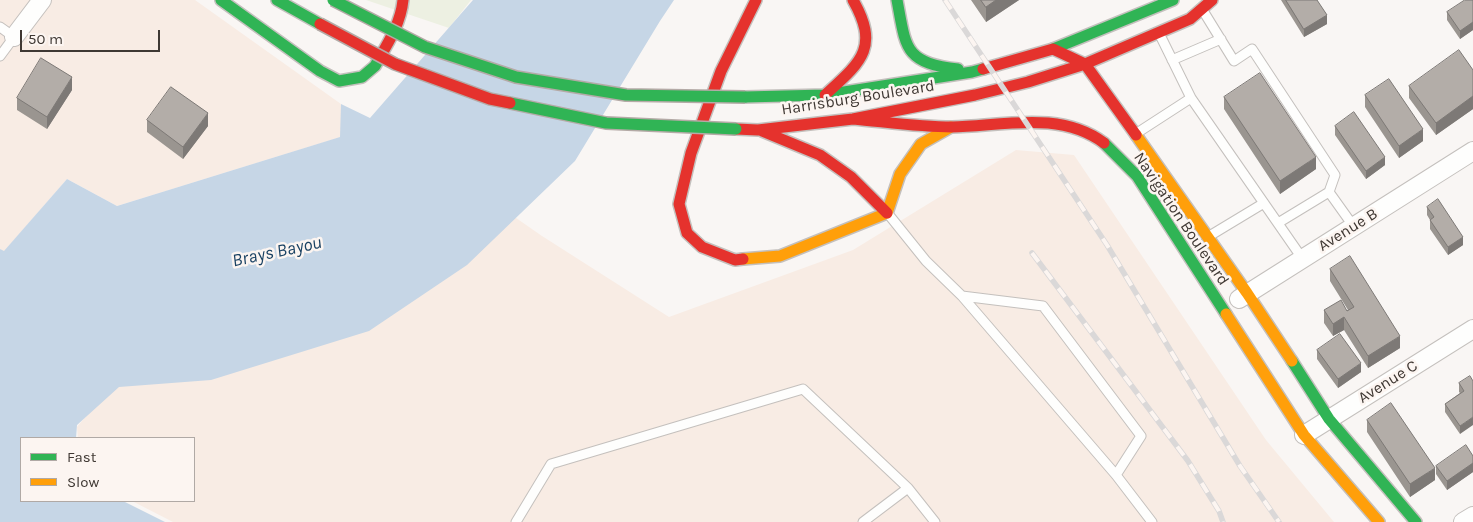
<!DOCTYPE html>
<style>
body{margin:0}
#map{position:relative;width:1473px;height:522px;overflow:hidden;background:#f9f6f4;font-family:Karla,sans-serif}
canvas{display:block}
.legend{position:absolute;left:20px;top:437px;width:175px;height:65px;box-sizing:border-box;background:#fcf5f1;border:1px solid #b0a9a5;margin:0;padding:6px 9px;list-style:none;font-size:15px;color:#3f3833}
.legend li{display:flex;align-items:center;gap:10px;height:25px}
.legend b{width:25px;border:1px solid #b0a9a5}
.scale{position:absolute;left:20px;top:30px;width:140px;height:22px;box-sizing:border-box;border:2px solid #3f3833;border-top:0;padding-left:6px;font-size:15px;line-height:18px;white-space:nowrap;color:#3f3833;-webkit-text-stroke:4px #fcf5f1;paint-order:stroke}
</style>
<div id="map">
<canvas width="1473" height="522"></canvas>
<ul class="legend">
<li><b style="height:6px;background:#30b455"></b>Fast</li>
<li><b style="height:6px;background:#ff9f0a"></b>Slow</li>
</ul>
<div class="scale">50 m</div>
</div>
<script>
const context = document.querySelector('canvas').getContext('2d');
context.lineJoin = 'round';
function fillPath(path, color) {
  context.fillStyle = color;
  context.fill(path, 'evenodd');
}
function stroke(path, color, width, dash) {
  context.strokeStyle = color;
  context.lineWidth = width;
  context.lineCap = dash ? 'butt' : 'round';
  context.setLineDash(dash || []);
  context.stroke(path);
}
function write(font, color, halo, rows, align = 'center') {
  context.font = font + ' Karla,sans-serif';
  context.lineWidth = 5;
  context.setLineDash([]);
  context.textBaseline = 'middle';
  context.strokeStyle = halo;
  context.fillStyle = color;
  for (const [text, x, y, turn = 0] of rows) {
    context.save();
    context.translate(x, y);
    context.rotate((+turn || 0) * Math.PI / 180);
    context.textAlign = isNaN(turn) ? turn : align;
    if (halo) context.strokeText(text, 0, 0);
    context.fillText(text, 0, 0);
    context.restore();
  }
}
const built = new Path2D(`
 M0 0H195L341 104V137L117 206 67 179 4 252 0 249Z
 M1016 150 1074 155 1266 440 1334 522H173L132 501H194V438H78L77 427 117 378 506 211 542 236 669 317 853 250Z`);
const green = new Path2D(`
 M366 0H471L449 28Z`);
const water = new Path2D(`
 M473 0H674L660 21 575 161 467 265 369 331 211 380 119 387 77 425 76 438H21V501H123L165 522H0V249L4 251 67 179 117 206 340 137 341 104 370 118Z`);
const lane = new Path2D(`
 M1202 9 1234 61 1252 49 1335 175 1329 192 1354 227
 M0 27 14 37 0 56
 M1172 60 1221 39
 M1191 98 1302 258
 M1137 133 1191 98 1159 33
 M889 215 926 261 962 296
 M1278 223 1329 192
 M1211 235 1264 203
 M1116 475 1141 436 1043 306 962 296 1116 475 1152 522
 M516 522 551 464 803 389 908 488
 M863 522 908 488 935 522`);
const street = new Path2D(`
 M14 37 42 0
 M1239 299 1473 151
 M1304 435 1473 329
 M1463 522 1473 516`);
const fast = new Path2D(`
 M221 0 320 71 339 81 362 77 375 66 380 57
 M277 0 320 24
 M897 0C906 48 904 63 958 69
 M1053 49 1173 0
 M745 97 825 95 972 72 983 69
 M1104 143 1137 176 1226 314
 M1292 361 1329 419 1416 522`);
const slow = new Path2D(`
 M1136 135 1247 293 1292 361
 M743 259 780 256 887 213 900 174 921 144 951 127
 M1226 314 1304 435 1379 522`);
const jam = new Path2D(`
 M380 57C390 40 401 21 403 0
 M1085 64 1190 19 1212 0
 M983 69 1053 49 1085 64 1136 135
 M825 95C861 62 880 48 853 0
 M853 119C886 122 919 127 952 127 1002 126 1060 110 1104 143
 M736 129 758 130 853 119 975 95 1028 82 1085 64
 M762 131 820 155 851 177 887 213
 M743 259 735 260 702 247 687 233 679 204 691 153 721 71 756 0`);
const rail = new Path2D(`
 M945 0 1107 245 1240 466 1279 522
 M1032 253 1188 461 1219 511 1223 522`);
const fastBridge = new Path2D(`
 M333 0 425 47 516 77 626 95 745 97
 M510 103 606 123 736 129`);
const jamBridge = new Path2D(`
 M320 24 395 64 490 99 510 103`);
const wall = new Path2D(`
 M971 0H1019L986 22Z
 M1281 0H1317L1327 24 1304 37Z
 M1473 0V30L1460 39 1447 20V12Z
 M1473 70V109L1436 135 1409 98V86Z
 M72 90 47 129 17 110V98Z
 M1365 95 1423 141 1399 158 1365 107Z
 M1224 97 1316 169 1280 194 1224 109Z
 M147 120 208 126 183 159 147 132Z
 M1335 126 1385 165 1366 179 1335 135Z
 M1427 207 1463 245 1448 255 1430 229V220L1427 215Z
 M1330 269 1400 348 1368 368 1344 330 1333 336 1324 323V310H1348L1330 281Z
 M1317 350 1361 372 1338 388 1317 359Z
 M1473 381 1460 434 1445 412V404L1460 393 1459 392V383Z
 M1367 420 1435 480 1410 497 1367 432Z
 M1473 456V472L1447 490 1436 474V466Z`);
const shadedWall = new Path2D(`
 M996 0H1019L986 22V7Z
 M1327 15V24L1304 37V29Z
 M1473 22V30L1460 39V31Z
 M72 77V90L47 129V117Z
 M1473 96V109L1436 135V123Z
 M208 113V126L183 159V147Z
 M1423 129V141L1399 158V146Z
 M1316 157V169L1280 194V181Z
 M1385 157V165L1366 179V171Z
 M1463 237V245L1448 255V247Z
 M1344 317V330L1333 336V324Z
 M1400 336V348L1368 368V356Z
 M1361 363V372L1338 388V379Z
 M1473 417V425L1460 434V426Z
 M1473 463V472L1447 490V481Z
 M1435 468V480L1410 497V484Z`);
const building = new Path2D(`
 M981 0H996L986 7Z
 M1286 0H1317L1327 15 1304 29Z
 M1465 0H1473V22L1460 31 1447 12Z
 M1459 50 1473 70V96L1436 123 1409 86Z
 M41 58 72 77 47 117 17 98Z
 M1260 73 1316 157 1280 181 1224 97Z
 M1389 79 1423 129 1399 146 1365 95Z
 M171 87 208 113 183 147 147 120Z
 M1354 112 1385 157 1366 171 1335 126Z
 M1438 199 1463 237 1448 247 1430 220 1434 217 1427 207Z
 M1350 256 1400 336 1368 356 1344 317 1333 324 1324 310 1341 300 1347 311 1354 307 1330 269Z
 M1340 334 1361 363 1338 379 1317 350Z
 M1470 376 1473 381V417L1460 426 1445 404 1464 391 1459 383Z
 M1391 403 1435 468 1410 484 1367 420Z
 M1466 445 1473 456V463L1447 481 1436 466Z`);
const streetNames = [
 ["Harrisburg Boulevard",858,98,-9],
 ["Navigation Boulevard",1181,219,56],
 ["Avenue B",1348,230,-32],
 ["Avenue C",1388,382,-32]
];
const waterNames = [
 ["Brays Bayou",277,252,-12]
];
fillPath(built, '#f8ece4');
fillPath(green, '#edf0e2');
fillPath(water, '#c6d6e6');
stroke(lane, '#c4c0bd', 11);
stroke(street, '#c4c0bd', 20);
stroke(fast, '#c4c0bd', 14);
stroke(slow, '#c4c0bd', 14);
stroke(jam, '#c4c0bd', 14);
stroke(lane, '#fefefd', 9);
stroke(street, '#fefefd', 18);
stroke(fast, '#30b455', 11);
stroke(slow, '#ff9f0a', 11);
stroke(jam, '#e5322d', 11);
stroke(rail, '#dad8d8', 5.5);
stroke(rail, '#fcf5f1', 4, [11]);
stroke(fastBridge, '#b4aaa6', 14, []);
stroke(jamBridge, '#b4aaa6', 14, []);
stroke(fastBridge, '#30b455', 11);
stroke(jamBridge, '#e5322d', 11);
fillPath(wall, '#9a9590');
fillPath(shadedWall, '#7d7976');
fillPath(building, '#b3ada8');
stroke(building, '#7d7976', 1);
write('16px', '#3f3833', '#fcf5f1', streetNames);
write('italic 18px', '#1a4263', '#fcf5f1', waterNames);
</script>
